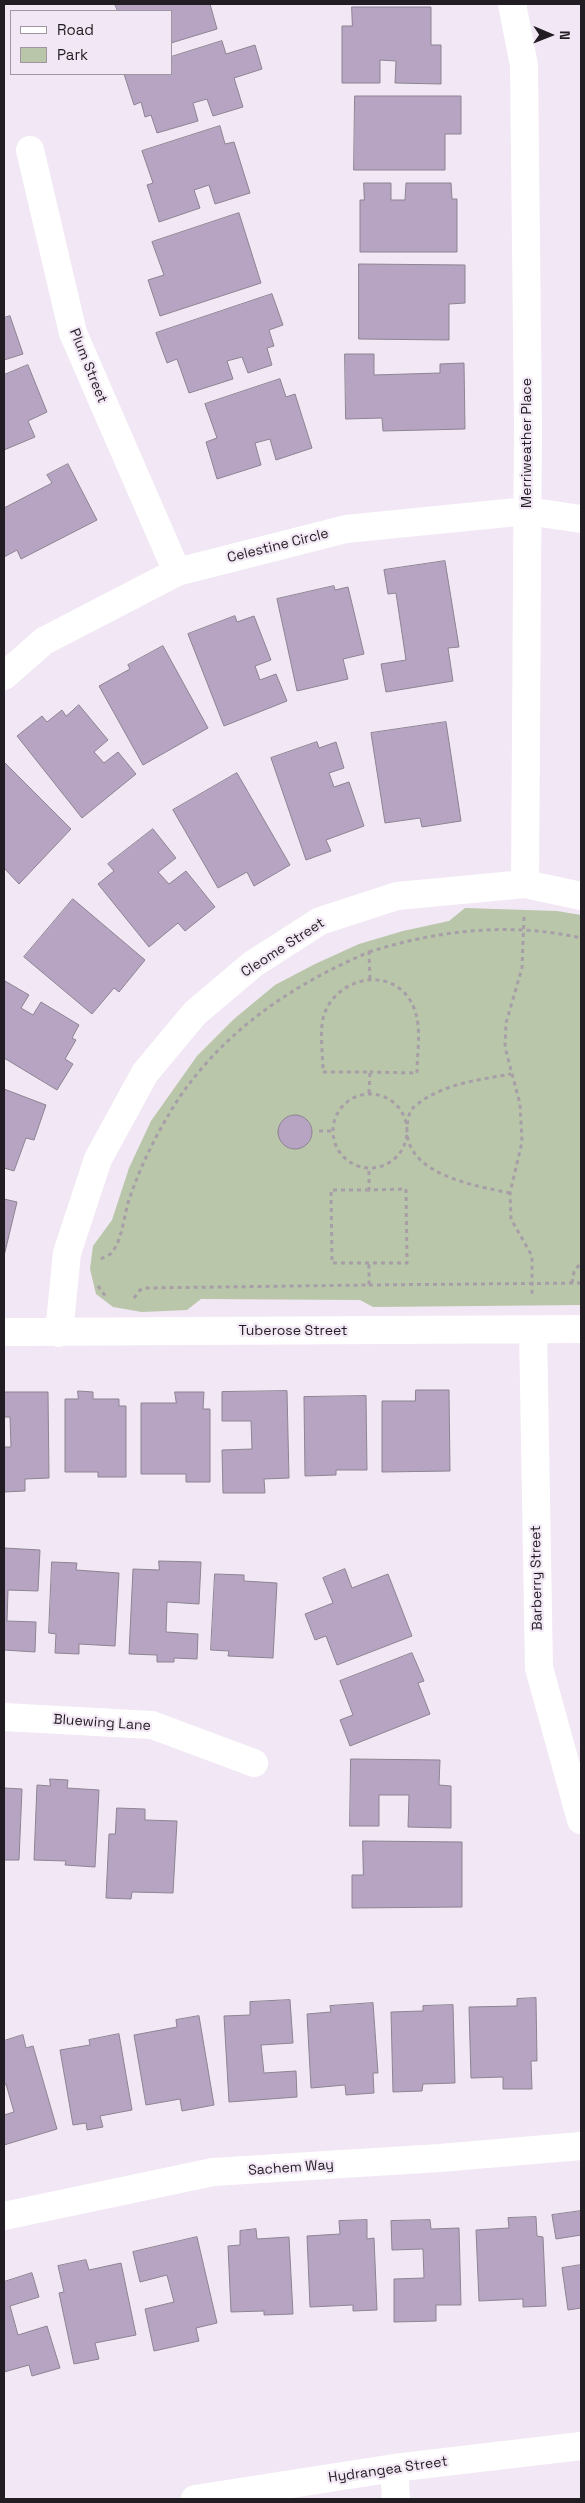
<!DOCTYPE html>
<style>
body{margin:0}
#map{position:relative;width:585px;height:2503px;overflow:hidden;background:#f2e7f4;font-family:"Space Grotesk",sans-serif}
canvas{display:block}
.frame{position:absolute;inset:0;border:5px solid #221d22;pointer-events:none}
.legend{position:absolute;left:10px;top:10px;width:162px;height:65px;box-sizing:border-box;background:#f2e7f4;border:1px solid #9f96a0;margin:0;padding:6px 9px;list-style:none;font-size:15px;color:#221d22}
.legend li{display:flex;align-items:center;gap:10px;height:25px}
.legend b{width:25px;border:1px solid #9f96a0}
.north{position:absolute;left:525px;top:10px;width:50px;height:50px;-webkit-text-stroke:4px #f2e7f4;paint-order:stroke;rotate:91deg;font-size:14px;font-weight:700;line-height:20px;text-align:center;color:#221d22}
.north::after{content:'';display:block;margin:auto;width:18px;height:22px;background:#221d22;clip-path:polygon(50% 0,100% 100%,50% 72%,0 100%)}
</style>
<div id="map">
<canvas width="585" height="2503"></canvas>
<div class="frame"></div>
<ul class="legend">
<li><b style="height:6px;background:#fff"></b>Road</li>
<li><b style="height:14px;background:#b9c6a9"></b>Park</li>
</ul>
<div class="north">N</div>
</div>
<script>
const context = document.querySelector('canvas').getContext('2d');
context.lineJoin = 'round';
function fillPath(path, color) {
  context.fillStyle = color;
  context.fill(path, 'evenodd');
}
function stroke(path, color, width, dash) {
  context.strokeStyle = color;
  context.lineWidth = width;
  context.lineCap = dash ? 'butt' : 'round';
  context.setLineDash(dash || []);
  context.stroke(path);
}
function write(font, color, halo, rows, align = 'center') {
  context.font = font + ' "Space Grotesk",sans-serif';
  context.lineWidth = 4.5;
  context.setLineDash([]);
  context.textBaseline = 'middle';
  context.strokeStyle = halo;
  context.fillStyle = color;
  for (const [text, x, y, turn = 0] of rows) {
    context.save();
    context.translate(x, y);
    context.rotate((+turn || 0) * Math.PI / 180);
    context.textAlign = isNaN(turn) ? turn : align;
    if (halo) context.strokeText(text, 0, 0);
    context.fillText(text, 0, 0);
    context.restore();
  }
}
const green = new Path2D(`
 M465 908 557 911 581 915V1305L373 1307 360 1300 201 1299 187 1310 142 1312 113 1307 96 1294 90 1269 93 1246 112 1220 129 1168 151 1121 197 1056 234 1019 275 985 315 964 359 944 403 931 449 921Z`);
const building = new Path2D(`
 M115 4H210L217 29 171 43V11H118Z
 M352 7H431V45H441V84L395 83 396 61 380 60V83H342V26H352Z
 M222 41 226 54 255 45 262 69 234 78 243 107 213 116 207 99 193 103 198 121 157 133 151 115 145 117 141 102 134 105 124 74H171V57Z
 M355 96H461V134H445V170H354Z
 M220 126 225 144 234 142 250 193 215 204 209 185 194 190 200 208 159 222 147 185 153 183 142 151Z
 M364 183H391V200H405L406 183H451L452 199H457V252H360V200H364Z
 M239 213 261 283 160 316 148 280 164 275 152 242Z
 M359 264 465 265V303L449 304V340L359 339Z
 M272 294 283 325 269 330 274 346 267 348 272 365 248 373 242 357 227 361 233 379 189 393 177 359 167 363 156 333Z
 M10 316 23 354 4 360V318Z
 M345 354H374V375L440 373V364L464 363 465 429 383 431 382 418 346 419Z
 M28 365 47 412 28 421 35 437 4 450V375Z
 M280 379 286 397 295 394 312 448 276 460 270 439 255 443 261 465 217 479 206 442 217 438 205 404Z
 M68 464 97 520 21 559 17 550 4 557V508L52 483 47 475Z
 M445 561 459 647 448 648 453 681 386 692 381 664 406 660 396 593 388 594 384 570Z
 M334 586 335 590 348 587 364 654 343 659 348 679 297 691 277 599Z
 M235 616 237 622 254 616 271 660 255 666 260 680 276 674 287 701 224 726 188 634Z
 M163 646 208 728 143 765 99 686 130 669 128 665Z
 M79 705 108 740 94 752 104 763 118 752 136 774 82 818 17 736 42 716 47 722 62 710 66 716Z
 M446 722 461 821 422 827 420 818 385 823 371 733Z
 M317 742 319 748 336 742 344 768 329 773 334 787 349 782 364 826 326 840 331 851 306 860 271 758Z
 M4 762 71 829 19 884 4 868Z
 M237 773 290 865 254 886 247 872 218 888 173 810Z
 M153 829 176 858 158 872 169 884 186 871 215 907 185 931 178 923 149 947 98 884 114 871 108 864Z
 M73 899 145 960 119 992 114 988 92 1014 24 957Z
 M5 981 29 995 21 1008 33 1015 41 1002 79 1025 72 1038 76 1040 65 1059 73 1064 57 1090 4 1058Z
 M4 1089 46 1105 34 1140 26 1138 14 1171 4 1168Z
 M278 1132a17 17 0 1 1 34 0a17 17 0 1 1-34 0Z
 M4 1199 17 1202 4 1256Z
 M416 1390H449L450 1471 382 1472V1401H415Z
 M78 1391 93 1392V1399H119V1406H126V1477H98V1472H65V1399H78Z
 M287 1391 289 1478 264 1479 265 1493H223L222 1450 252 1449 251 1421H222V1392Z
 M4 1392H48L49 1478 25 1479V1491L4 1492V1447H11L10 1417H4Z
 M175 1392H204L203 1409H210V1482H186V1474H141V1403H176Z
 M366 1396 367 1470H336V1475L305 1476 304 1397Z
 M4 1548 40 1550 38 1591 8 1590 7 1621 36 1622 35 1652 4 1650Z
 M159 1561 201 1562 199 1604 167 1602 166 1632 198 1634 197 1659 174 1658V1662H157V1655L129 1654 133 1569 159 1570Z
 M52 1562 77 1563 76 1570 119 1573 115 1646 79 1644V1654L55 1653 56 1634 49 1633Z
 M345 1569 352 1588 388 1574 412 1636 337 1665 326 1636 315 1640 305 1614 333 1603 323 1578Z
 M215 1574 244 1575V1581L277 1583 273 1658 228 1656 229 1651 211 1650Z
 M412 1653 424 1681 418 1683 430 1714 350 1746 340 1720 353 1715 340 1681Z
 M351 1759 440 1760 439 1785 451 1786V1828L408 1827 409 1795H379V1826H350Z
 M50 1779 68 1780 67 1788 99 1790 95 1867 65 1865 66 1861 34 1860 37 1785 50 1786Z
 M4 1788 22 1789 19 1860H4Z
 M117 1808 145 1809V1820L177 1821 173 1893 132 1892 131 1899 106 1898 109 1834H115Z
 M363 1841 462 1842V1907L352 1908V1875H363Z
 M536 1998 537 2061H531L532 2089H503V2077L471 2078 469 2007 517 2006V1999Z
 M290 2000 293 2043 261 2045 264 2073 296 2071 297 2097 229 2102 224 2016 250 2015V2002Z
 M373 2003 378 2073H373L374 2093 346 2095 345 2085 311 2088 307 2014 331 2012 330 2006Z
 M453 2005 455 2083 423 2084 422 2091 393 2092 391 2012 423 2011V2006Z
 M199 2016 214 2105 182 2111 180 2099 146 2105 134 2035 177 2027 176 2020Z
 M119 2034 132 2110 100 2116 103 2127 87 2130 86 2123 73 2125 60 2050 90 2045 89 2040Z
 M23 2035 26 2048 33 2046 57 2129 4 2145V2115L14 2112 6 2084 4 2085V2041Z
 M581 2211V2235L556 2239 552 2215Z
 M536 2217 537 2236 543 2237 546 2306 523 2307V2299L479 2301 476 2230 509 2228 508 2218Z
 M367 2220V2239L374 2238 377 2310 353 2311V2305L310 2307 307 2236 340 2234 339 2221Z
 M430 2220 431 2229 459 2228 461 2305H436V2321L394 2322V2279L424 2278 423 2249 392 2250 391 2221Z
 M256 2229 257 2239 289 2237 293 2314 264 2315V2311L231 2312 228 2246 240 2245V2231Z
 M197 2237 217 2323 196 2328 199 2341 154 2351 145 2309 174 2302 167 2275 140 2282 133 2252Z
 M86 2260 89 2270 121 2263 136 2335 95 2343 99 2359 74 2364 59 2293 64 2292 58 2266Z
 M581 2265V2308L568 2310 562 2268Z
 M32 2273 39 2297 10 2306 18 2335 47 2326 60 2368 32 2376 29 2365 4 2372V2282Z`);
const path = new Path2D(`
 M524 917 522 968 506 1023 505 1047 520 1104 522 1142 510 1193 511 1219 532 1256V1295
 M369 952C438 930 510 922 581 938
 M369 1093 370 1072H323C323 1057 319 1029 324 1015 338 974 397 965 414 1008 422 1028 417 1052 417 1073L370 1072
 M333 1131a37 37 0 1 1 74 0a37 37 0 1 1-74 0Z
 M319 1131H333
 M369 1190H331L332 1263H407L406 1189 369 1190V1168
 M510 1193C476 1186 408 1175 407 1131 407 1124 408 1112 414 1107 440 1084 478 1080 511 1074
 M101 1259C105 1256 111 1255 113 1251 123 1237 124 1213 130 1197 142 1162 159 1129 179 1098 226 1029 294 984 369 952L370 980
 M572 1283 574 1272 581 1262
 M369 1285 581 1283
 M98 1286 106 1297
 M134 1298 140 1290 145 1288 369 1285V1263`);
const street = new Path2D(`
 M512 4 524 65 528 426 525 884
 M30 150 73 333 177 572
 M4 676 44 641 177 572 346 529 527 511 581 519
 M533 1330 539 1668 581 1820
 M4 1332 581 1329
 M59 1333 67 1253 98 1159 145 1073 195 1013 253 964 320 921 397 896 525 884 581 896
 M4 1717 152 1725 254 1763
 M4 2216 213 2172 440 2158 581 2146
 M394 2468 396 2499`);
const secondary = new Path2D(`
 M195 2499 394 2468 581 2446`);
const streetNames = [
 ["Plum Street",88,366,68],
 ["Merriweather Place",527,443,-90],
 ["Celestine Circle",278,546,-14],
 ["Cleome Street",283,948,-33],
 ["Tuberose Street",293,1331],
 ["Barberry Street",537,1578,-91],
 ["Bluewing Lane",102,1723,4],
 ["Sachem Way",291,2168,-4],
 ["Hydrangea Street",388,2470,-8]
];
fillPath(green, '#b9c6a9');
fillPath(building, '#b7a4c2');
stroke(building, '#8c8492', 1);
stroke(path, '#a79ea8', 3, [4, 4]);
stroke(street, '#fff', 28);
stroke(secondary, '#fff', 28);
write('14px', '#221d22', '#f2e7f4', streetNames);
</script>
